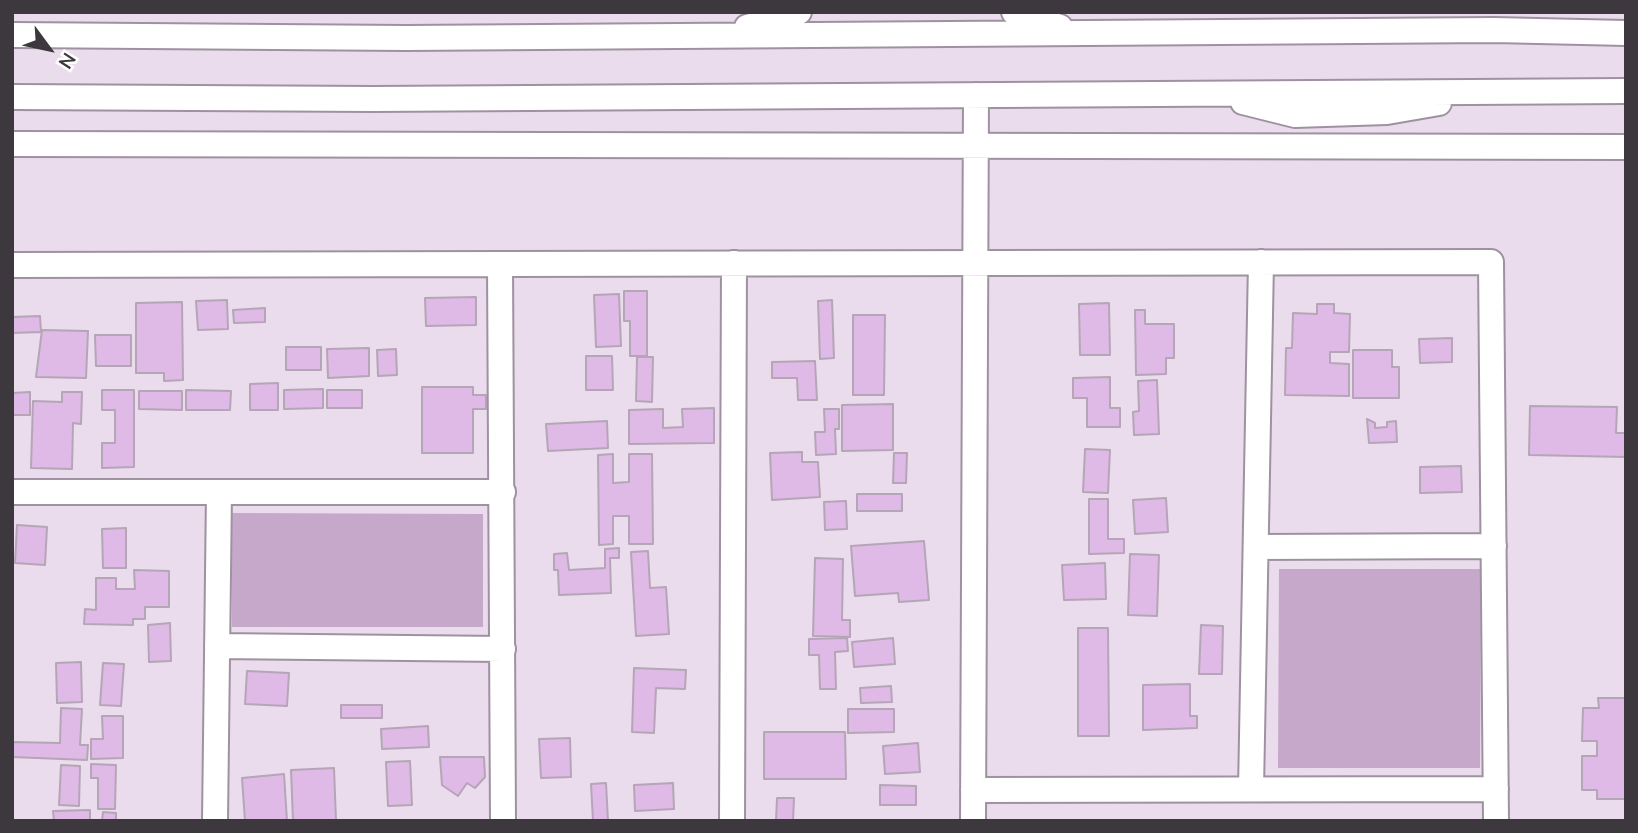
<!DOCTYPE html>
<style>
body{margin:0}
#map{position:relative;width:1638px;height:833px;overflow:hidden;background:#ebdced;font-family:"Nunito Sans",sans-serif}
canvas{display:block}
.frame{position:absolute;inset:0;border:14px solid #3d373e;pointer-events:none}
.north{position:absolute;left:14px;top:14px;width:70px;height:70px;-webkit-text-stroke:5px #fff;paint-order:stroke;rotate:123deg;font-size:19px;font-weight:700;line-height:28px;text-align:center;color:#3d373e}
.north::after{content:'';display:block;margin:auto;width:24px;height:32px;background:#3d373e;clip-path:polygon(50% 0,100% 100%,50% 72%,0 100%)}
</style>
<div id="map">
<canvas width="1638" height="833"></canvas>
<div class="frame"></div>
<div class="north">N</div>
</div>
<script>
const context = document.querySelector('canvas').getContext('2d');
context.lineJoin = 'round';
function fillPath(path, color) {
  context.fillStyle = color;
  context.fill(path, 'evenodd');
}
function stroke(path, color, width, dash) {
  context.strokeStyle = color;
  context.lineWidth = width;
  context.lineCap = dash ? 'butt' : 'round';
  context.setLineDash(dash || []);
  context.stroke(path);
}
const green = new Path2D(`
 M232 513 483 514V627H232Z
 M1279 569H1481L1480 768H1278Z`);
const building = new Path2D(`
 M624 291H647V356H630V321H624Z
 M619 294 621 346 596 347 594 295Z
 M476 297V325L426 326 425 298Z
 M227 300 228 329 198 330 196 301Z
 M832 300 834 358 820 359 818 301Z
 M182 302 183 380 164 381V373H136V303Z
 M1109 303 1110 355H1080L1079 304Z
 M1317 304H1334V313L1350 314 1349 352H1330V363L1349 364V396L1285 395 1286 348H1292L1293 313 1317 314Z
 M265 308V322L234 323 233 310Z
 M1135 310H1145V324H1174V358H1166V374L1136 375Z
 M853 315H885L884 395H853Z
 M40 316 41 332 12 333V317Z
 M42 330 88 331 86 378 36 377Z
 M95 335H131V366H96Z
 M1452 338V362L1420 363 1419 339Z
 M286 347H321V370H286Z
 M369 348V376L328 378 327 349Z
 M396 349 397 375 378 376 377 350Z
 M1353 350H1392V367H1399V398H1353Z
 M586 356H612L613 390H586Z
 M637 357H653L652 402 636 401Z
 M815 361 817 400H798L797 378H772V362Z
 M1110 377V408H1120V427H1087V398H1073V378Z
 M1157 380 1159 434 1134 435 1133 412 1139 411 1138 381Z
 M278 383V410H250V384Z
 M422 387H473V395H486V409H473V453H422Z
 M323 389V408L284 409V390Z
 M102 390H134V467L102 468V443H115V410H102Z
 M186 390 231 391 230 410H186Z
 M327 390H362V408H327Z
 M139 391H182V410L139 409Z
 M30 392V415H12V393Z
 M62 392H82L81 424 73 423 72 469 31 468 33 401 62 402Z
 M893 404V450L842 451V405Z
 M1530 406 1617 407 1616 433H1626V457L1529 455Z
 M714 408V443L629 444V410L663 409V428L683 427 682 409Z
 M824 409H839V429H835L836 454 816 455 815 432H825Z
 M1367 419 1375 423V428L1387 427V422L1396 421 1397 442 1369 443Z
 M607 421 608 448 548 451 546 424Z
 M1085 449 1110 450 1108 493 1083 492Z
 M802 452V462H818L820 497 772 500 770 453Z
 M894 453H907L906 483H893Z
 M613 454V483L629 482V454H652L653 544H629V516H613V544L599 545 598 455Z
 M1461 466 1462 492 1420 493V467Z
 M857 494H902V511H857Z
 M1166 498 1168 532 1135 534 1133 500Z
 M1089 499H1108V539H1124V553L1089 554Z
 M846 501 847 529 825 530 824 502Z
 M17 525 47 527 45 565 15 563Z
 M126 528V568H103L102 529Z
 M924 541 929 600 899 602 898 593 855 596 851 546Z
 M619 548V558H610L611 593 559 595 558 570H554V554L567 553 569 570 605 568V549Z
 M648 551 650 588 666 587 669 634 636 636 631 552Z
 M1130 554 1159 555 1157 616 1128 615Z
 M815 558 843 559 842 620H850V637L813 636Z
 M1105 563 1106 599 1064 600 1062 565Z
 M134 570 169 571V607H145V619H133V625L84 624 85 609 96 610V578H116V589H135Z
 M170 623 171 661 149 662 148 625Z
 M1201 625 1223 626 1222 674H1199Z
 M1078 628H1108L1109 736H1078Z
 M847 638 848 651 835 652 836 689H820L819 655H809V639Z
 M893 638 895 664 854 667 852 642Z
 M81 662 82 702 57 703 56 663Z
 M103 663 124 664 121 706 100 705Z
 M634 668 686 670 685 689 656 688 654 733 632 732Z
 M247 671 289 673 287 706 245 704Z
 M1190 684V716H1197V728L1143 730V685Z
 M891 686 892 702 861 703 860 688Z
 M1598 698H1626V799H1597V790H1582V756H1597V741H1582L1583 708H1599Z
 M341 705H382V718H341Z
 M61 708 82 709 80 745H88L87 760 12 757V742L60 743Z
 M848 709H894V732L848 733Z
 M102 716H123V758L91 759V739H103Z
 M428 726 429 747 382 749 381 729Z
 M764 732H845L846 779H764Z
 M570 738 571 777 541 778 539 739Z
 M918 743 920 772 885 774 883 746Z
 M440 757H484L485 777 475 788 467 783 458 796 442 785Z
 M410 761 412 805 388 806 386 762Z
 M91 764 116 765 115 809H98V778H91Z
 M61 765 80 766 79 806 59 805Z
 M334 768 336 821H293L291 770Z
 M284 774 287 821H245L242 778Z
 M606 783 608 821H593L591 784Z
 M673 783 674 809 635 811 634 785Z
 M880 785 916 786V805H880Z
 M777 798H794L793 821H776Z
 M90 810V821H54L53 811Z
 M103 812 116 813V821H102Z`);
const minor = new Path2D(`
 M1014 12 1060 27
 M747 27 799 12
 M12 35 406 38 1494 30 1626 33
 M12 97 373 99 1626 91
 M1243 102 1295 115 1387 112 1439 103
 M12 144 1626 147
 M500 264 503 821
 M12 265 1491 262 1496 821
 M12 492H503
 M1256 547 1494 546
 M217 646 503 649
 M1251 789 1261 262
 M973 790 1496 789
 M215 821 219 492
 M732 821 734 263
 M973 821 976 95`);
fillPath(green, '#c6a8ca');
fillPath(building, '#e0bae6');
stroke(building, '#b4a6b6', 2);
stroke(minor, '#9e91a0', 28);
stroke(minor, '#fff', 24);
</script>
